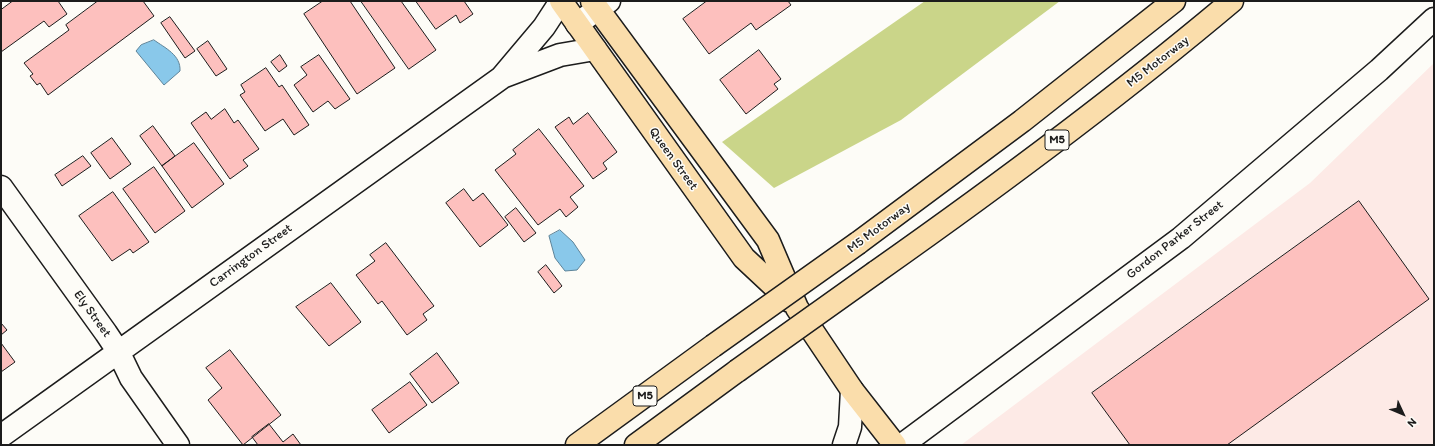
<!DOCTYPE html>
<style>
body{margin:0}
#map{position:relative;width:1435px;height:446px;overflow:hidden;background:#fdfcf7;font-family:Itim,sans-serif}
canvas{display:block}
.frame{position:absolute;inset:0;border:2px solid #1c1c1c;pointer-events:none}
.north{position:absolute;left:1383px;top:394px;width:40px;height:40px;-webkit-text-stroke:3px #fdfcf7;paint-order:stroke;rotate:134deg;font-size:11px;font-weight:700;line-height:16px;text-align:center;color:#1c1c1c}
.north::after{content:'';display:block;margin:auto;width:14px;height:18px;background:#1c1c1c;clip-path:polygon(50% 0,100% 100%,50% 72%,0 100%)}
</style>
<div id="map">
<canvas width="1435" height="446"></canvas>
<div class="frame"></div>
<div class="north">N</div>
</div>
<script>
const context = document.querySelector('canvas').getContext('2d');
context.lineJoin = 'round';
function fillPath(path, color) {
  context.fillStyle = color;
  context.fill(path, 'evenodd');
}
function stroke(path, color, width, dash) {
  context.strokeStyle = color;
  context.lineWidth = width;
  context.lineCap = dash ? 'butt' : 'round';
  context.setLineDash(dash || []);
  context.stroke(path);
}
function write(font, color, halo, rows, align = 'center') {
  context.font = font + ' Itim,sans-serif';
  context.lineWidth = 3;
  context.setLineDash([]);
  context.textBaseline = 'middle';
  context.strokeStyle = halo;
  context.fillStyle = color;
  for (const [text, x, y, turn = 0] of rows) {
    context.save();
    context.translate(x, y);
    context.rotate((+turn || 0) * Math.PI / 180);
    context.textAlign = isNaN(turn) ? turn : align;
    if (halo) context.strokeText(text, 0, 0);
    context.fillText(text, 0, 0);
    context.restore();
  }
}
const built = new Path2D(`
 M1434 63V445H961L1310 183Z`);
const green = new Path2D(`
 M925 1H1060L901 120 774 188 722 142Z`);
const water = new Path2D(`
 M154 40C165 48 181 55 180 71L164 85 136 51 141 45Z
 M560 230 573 242 585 260 577 270 565 271 555 258 549 236Z`);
const building = new Path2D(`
 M13 1H58L67 14 49 27 44 21 1 52V10Z
 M98 1H143L154 16 48 95 40 83 37 85 30 76 33 74 24 63 69 30 66 25Z
 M323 1H350L395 68 357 94 304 14Z
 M361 1H401L436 50 409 69Z
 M416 1H464L473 14 460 23 456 15 436 29Z
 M707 1H788L791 5 756 30 751 23 709 54 683 19Z
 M170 17 195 51 185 58 161 23Z
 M208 41 227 69 216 76 197 49Z
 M759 50 781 79 774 84 778 89 746 114 720 80Z
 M280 55 287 66 279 72 271 62Z
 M319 55 350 99 335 109 328 101 313 112 294 85 307 75 301 67Z
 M266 68 279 87 282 85 309 125 294 135 283 119 265 131 240 95 245 92 241 85Z
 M225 109 234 123 238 120 259 149 243 160 248 166 230 179 191 123 206 112 211 119Z
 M588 113 617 152 603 163 607 169 593 179 555 127 569 117 573 124Z
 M153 126 175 156 162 166 140 136Z
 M539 129 584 186 570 197 578 207 566 217 560 209 538 225 495 170 516 154 513 150Z
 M112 138 131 164 110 179 91 153Z
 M194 143 224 184 192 208 162 166Z
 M83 156 91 166 62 186 55 175Z
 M154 167 185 211 155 233 123 189Z
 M464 189 473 201 483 193 508 225 480 247 446 203Z
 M113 192 149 242 133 253 130 249 112 261 79 216Z
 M1359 201 1429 299 1227 445H1130L1092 393Z
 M516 208 536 233 524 242 505 217Z
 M386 243 434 306 423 314 427 320 407 335 382 301 378 304 356 275 375 261 370 255Z
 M546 265 562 286 554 293 538 272Z
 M331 283 361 322 329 346 296 307Z
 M1 323 7 330 1 335Z
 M1 343 15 362 1 372Z
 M230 350 281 415 243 445 208 400 222 388 206 368Z
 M437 353 459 383 432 403 410 374Z
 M410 382 427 405 389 433 372 410Z
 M269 424 283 442 293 434 301 445H258L252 437Z`);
const minor = new Path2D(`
 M577 24 609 1
 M502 77 560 55 595 49
 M1 187 106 333 118 351 131 378 178 445
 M1 436 501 78 544 27 561 1
 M844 445 850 427 852 390
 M902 445 1181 238 1379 70 1434 19`);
const major = new Path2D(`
 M561 1 744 258 790 301
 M592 1 768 240 797 308 852 390 895 445`);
const highway = new Path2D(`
 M858 243 1022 121 1174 1
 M876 272C998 186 1118 97 1232 1
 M577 445 713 346
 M636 445 737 371`);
const highwayBridge = new Path2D(`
 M713 346 858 243
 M737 371 876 272`);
const shields = [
 [1057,140,24],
 [645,396,24]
];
const shieldNames = [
 ["M5",1057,140],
 ["M5",645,396]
];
const streetNames = [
 ["M5 Motorway",1158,62,-38],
 ["Queen Street",673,159,54],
 ["M5 Motorway",879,228,-37],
 ["Gordon Parker Street",1175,240,-38],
 ["Carrington Street",251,256,-36],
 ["Ely Street",92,314,54]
];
fillPath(built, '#fdeae6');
fillPath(green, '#cad589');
fillPath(water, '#89c8ea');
stroke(water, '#5d8398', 1);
fillPath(building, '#fdc0be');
stroke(building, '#1c1c1c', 1);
stroke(minor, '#1c1c1c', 25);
stroke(major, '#1c1c1c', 25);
stroke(highway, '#1c1c1c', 25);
stroke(minor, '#fdfcf7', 22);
stroke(major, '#faddab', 22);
stroke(highway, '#faddab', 22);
stroke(highwayBridge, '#1c1c1c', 25, []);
stroke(highwayBridge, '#faddab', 22);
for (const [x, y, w] of shields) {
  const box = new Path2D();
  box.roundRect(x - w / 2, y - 10, w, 20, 3);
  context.fillStyle = '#fdfcf7';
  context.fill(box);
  stroke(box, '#1c1c1c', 1);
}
write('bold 12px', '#1c1c1c', null, shieldNames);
write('13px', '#1c1c1c', '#fdfcf7', streetNames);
</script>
